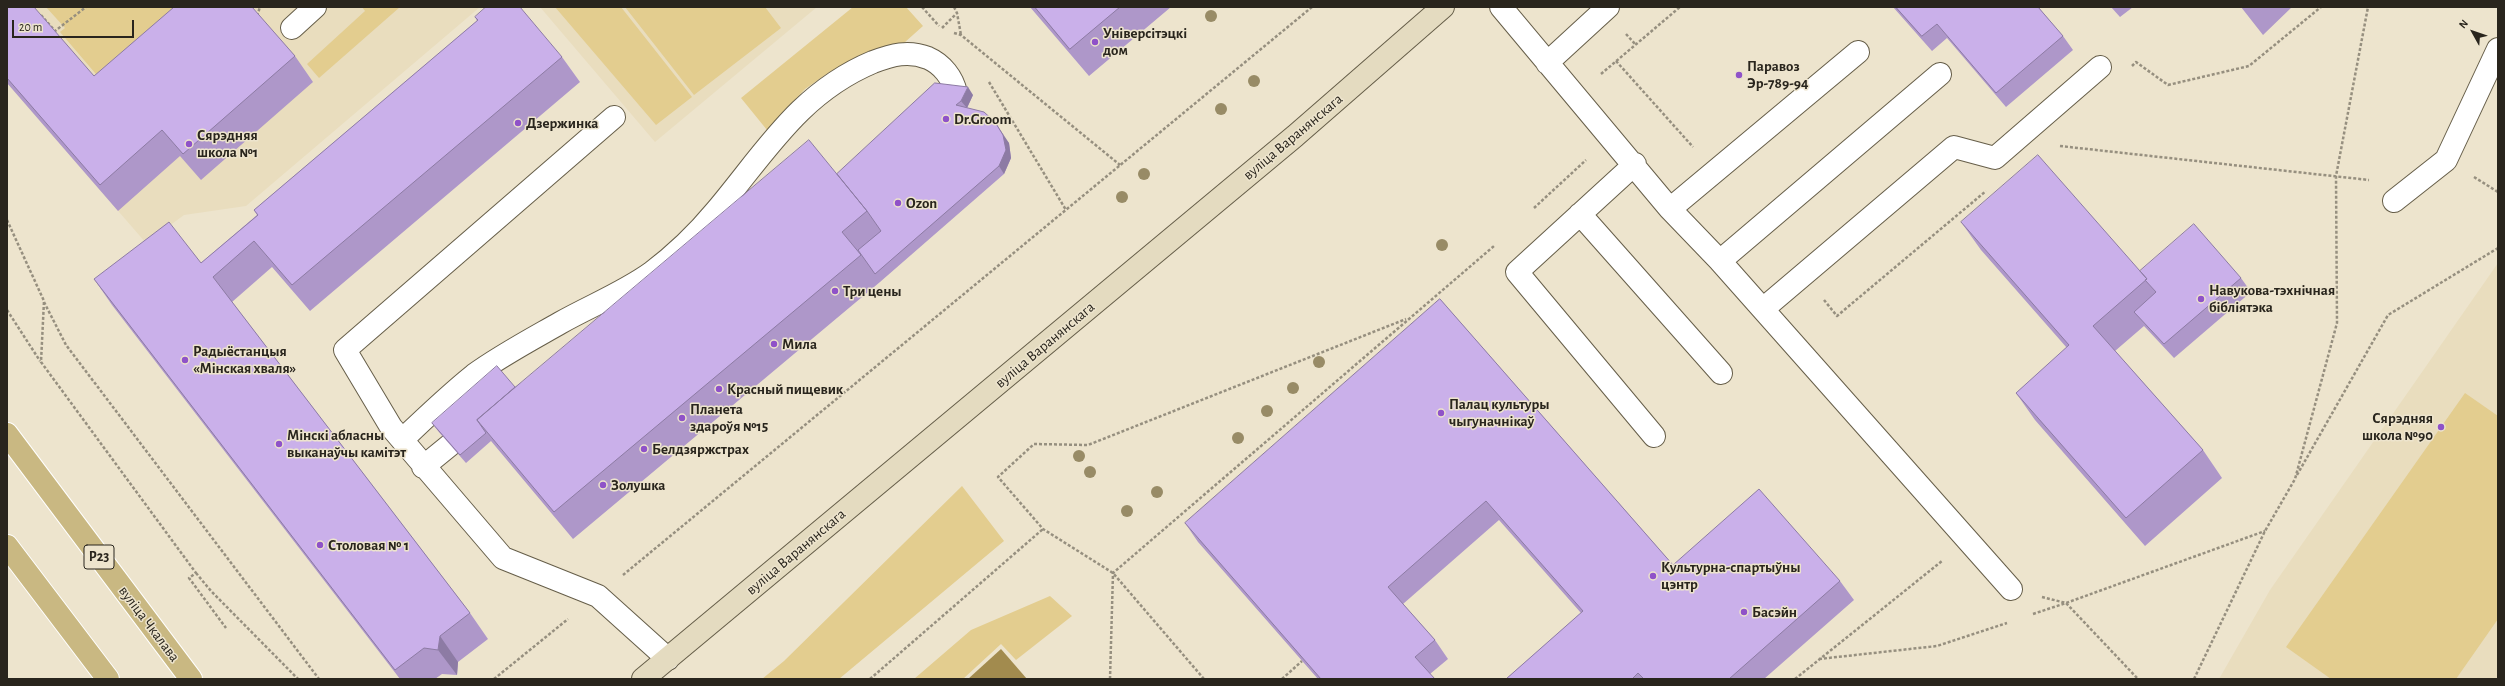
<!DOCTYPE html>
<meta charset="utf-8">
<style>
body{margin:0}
#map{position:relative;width:2505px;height:686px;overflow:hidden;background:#ede4cd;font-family:"Alegreya Sans",sans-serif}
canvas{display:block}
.frame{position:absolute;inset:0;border:8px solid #29251d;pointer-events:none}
.north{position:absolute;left:2453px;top:12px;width:40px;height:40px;-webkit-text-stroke:3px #ede4cd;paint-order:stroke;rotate:310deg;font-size:11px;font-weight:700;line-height:16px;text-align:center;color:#29251d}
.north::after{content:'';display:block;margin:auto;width:14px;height:18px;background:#29251d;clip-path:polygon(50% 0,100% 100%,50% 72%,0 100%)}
.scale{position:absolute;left:12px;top:20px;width:122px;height:18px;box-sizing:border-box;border:2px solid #29251d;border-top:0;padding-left:5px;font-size:12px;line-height:14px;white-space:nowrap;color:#29251d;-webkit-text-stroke:3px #ede4cd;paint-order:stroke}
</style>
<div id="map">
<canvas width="2505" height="686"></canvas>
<div class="frame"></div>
<div class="north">N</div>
<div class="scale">20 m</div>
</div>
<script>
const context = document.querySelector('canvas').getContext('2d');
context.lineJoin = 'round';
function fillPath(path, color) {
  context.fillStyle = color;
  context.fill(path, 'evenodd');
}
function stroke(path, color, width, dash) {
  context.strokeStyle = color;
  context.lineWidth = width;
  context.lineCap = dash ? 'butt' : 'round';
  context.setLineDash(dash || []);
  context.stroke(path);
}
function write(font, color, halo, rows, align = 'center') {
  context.font = font + ' "Alegreya Sans",sans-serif';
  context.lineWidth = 3;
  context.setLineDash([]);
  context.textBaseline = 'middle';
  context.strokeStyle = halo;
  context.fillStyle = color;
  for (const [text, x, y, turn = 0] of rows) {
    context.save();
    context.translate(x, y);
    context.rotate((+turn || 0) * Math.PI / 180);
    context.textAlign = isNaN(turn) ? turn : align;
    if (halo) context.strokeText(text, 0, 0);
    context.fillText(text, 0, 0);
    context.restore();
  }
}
const built = new Path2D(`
 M7 7H480L246 206 184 215 146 243 7 83Z
 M540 7H817L655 142Z
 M2498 263V679H2219L2270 590Z`);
const green = new Path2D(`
 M46 7H213L113 94 60 32 65 28Z
 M362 7H400L319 78 307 64 365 11Z
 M555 7H621L692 97 656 125Z
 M625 7H765L781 28 694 95Z
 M853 7H906L923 26 904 43 877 49 828 73 805 89 767 130 741 98Z
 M2465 393 2498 416V619L2456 679H2331L2286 647Z
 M962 486 1004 541 839 679H762L784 661Z
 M1050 596 1072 616 1016 660 1001 644 963 679H914L971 630Z`);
const water = new Path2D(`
 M1001 649 1027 679H968Z`);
const path = new Path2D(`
 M922 7 939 26
 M954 7 957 13 961 35
 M41 15 55 31 86 7
 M257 16 260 7
 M942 28 957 13
 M954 33 961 35 1120 165
 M1626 34 1635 44
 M1616 61 1693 147
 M2132 66 2136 62 2168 85 2249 66 2321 7
 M1601 74 1680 7
 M989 82 1066 210
 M2060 146 2369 180
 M2474 177 2498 192
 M1534 208 1586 160
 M7 220 44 301 41 362 196 573 189 578 226 628
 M1824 300 1837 316 1986 191
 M44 302 66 345 319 679
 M7 310 40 361
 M2297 475 2388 315 2498 248
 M196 573 211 591 298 679
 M623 575 1312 7
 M2042 597 2066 603 2265 531
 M2033 614 2066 603 2138 679
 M1819 659 1937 646 2007 623
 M494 679 568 619
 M870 679 1043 529
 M1110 679 1113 573 1494 246
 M1204 679 1113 573 1043 529 998 477 1034 444 1088 445 1406 319
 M1282 679 1302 661
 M1795 679 1942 561
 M2194 679 2265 531 2295 479 2337 323 2336 176 2368 7`);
const lane = new Path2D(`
 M1501 7 1670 209 1720 261 2011 589
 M292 28 315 7
 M1547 63 1608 7
 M614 117 345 350 391 427 503 558 598 596 668 659
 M1635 164 1517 272 1654 436
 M2394 201 2446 160 2498 49
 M1670 209 1858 52
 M1580 214 1721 373
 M1720 261 1940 74
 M1763 309 1954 147 1995 158 2100 67
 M402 440C425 418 449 395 474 375 500 356 532 339 560 323 590 306 623 293 651 273 675 255 697 234 716 211 765 153 799 93 873 62 892 55 908 50 928 58 942 64 953 78 956 93
 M423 467 450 445`);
const secondary = new Path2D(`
 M643 679 1295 136 1443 7`);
const primary = new Path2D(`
 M7 434 191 679
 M7 546 108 679`);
const trees = [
 [1211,16],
 [1254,81],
 [1221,109],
 [1144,174],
 [1122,197],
 [1442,245],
 [1319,362],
 [1293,388],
 [1267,411],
 [1238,438],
 [1079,456],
 [1090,472],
 [1157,492],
 [1127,511]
];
const wall = new Path2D(`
 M7 7 94 76 295 56 313 82 201 180 180 156 118 211 7 83Z
 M1030 7H1171L1089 76Z
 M1893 7H2038L2063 36 2073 50 2006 107 1947 38 1932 51Z
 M2111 7H2133L2120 17Z
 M2241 7H2292L2263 35Z
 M475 17 562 57 580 82 310 311 272 267 232 302 470 613 488 639 458 662 457 675 442 674 435 679H400L112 305 94 279 201 263 257 215 254 210 477 21Z
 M935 83 973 95 967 108 1009 143 1011 158 1004 174 880 282 573 539 496 447 491 441 466 463 438 431 432 423 515 387 837 174Z
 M1961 222 2140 271 2241 278 2251 292 2174 358 2144 326 2115 351 2203 450 2222 478 2145 546 2035 420 2016 393 2067 348 1981 250Z
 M1440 299 1673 565 1840 581 1854 600 1764 679H1506L1581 613 1499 520 1403 604 1435 640 1448 659 1430 674 1435 679H1318L1198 542 1185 523Z`);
const shadedWall = new Path2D(`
 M968 87 973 95 967 108 961 101Z
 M995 122 1009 143 1011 158 1004 174 999 166Z
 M440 636 458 662 457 675 438 650Z`);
const building = new Path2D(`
 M7 7H34L94 76 174 7H252L295 56 183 154 162 130 100 185 7 78Z
 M486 7H520L562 57 292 285 254 241 213 277 470 613 440 636 438 650 424 648 395 670 94 279 169 222 201 263 258 215 254 210 478 20 475 17Z
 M1035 7H1120L1070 49Z
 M1896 7H2038L2063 36 1996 93 1937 24 1922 36Z
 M935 83 968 87 961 101 956 105 984 112 995 122 1003 135 1006 150 999 166 875 274 858 250 881 231 867 211 837 174Z
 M809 140 867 211 842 232 861 255 554 512 477 420Z
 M2038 155 2147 279 2093 326 2203 450 2126 518 2016 393 2069 345 1961 222Z
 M2194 224 2241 278 2164 344 2134 312 2156 292 2145 280 2147 279 2140 271Z
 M1440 299 1673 565 1759 489 1840 581 1729 679H1644L1638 673 1632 679H1506L1583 611 1486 501 1388 587 1435 640 1415 657 1435 679H1321L1185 523Z
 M497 366 515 387 477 420 486 433 460 455 432 423Z`);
const markers = [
 [1095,42,4,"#8f52c8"],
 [1739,75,4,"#8f52c8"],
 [946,119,4,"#8f52c8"],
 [518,123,4,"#8f52c8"],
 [189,144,4,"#8f52c8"],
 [898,203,4,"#8f52c8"],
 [835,291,4,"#8f52c8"],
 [2201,299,4,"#8f52c8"],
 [774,344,4,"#8f52c8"],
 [185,360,4,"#8f52c8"],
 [719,389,4,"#8f52c8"],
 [1441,413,4,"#8f52c8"],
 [682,418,4,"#8f52c8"],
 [2441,427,4,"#8f52c8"],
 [279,444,4,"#8f52c8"],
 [644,449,4,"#8f52c8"],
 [603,485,4,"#8f52c8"],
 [320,545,4,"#8f52c8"],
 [1653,576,4,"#8f52c8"],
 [1744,612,4,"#8f52c8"]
];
const shields = [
 [99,557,30]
];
const shieldNames = [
 ["Р23",99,557]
];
const poiNames = [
 ["Універсітэцкі",1103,33],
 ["дом",1103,50],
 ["Паравоз",1747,66],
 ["Эр-789-94",1747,83],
 ["Dr.Groom",954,119],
 ["Дзержинка",526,123],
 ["Сярэдняя",197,135],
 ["школа №1",197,152],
 ["Ozon",906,203],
 ["Навукова-тэхнічная",2209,290],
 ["бібліятэка",2209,307],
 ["Три цены",843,291],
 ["Мила",782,344],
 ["Радыёстанцыя",193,351],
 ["«Мінская хваля»",193,368],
 ["Красный пищевик",727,389],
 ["Палац культуры",1449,404],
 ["чыгуначнікаў",1449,421],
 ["Планета",690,409],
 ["здароўя №15",690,426],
 ["Сярэдняя",2433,418,"right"],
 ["школа №90",2433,435,"right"],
 ["Мінскі абласны",287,435],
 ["выканаўчы камітэт",287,452],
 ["Белдзяржстрах",652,449],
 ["Золушка",611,485],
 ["Столовая № 1",328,545],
 ["Культурна-спартыўны",1661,567],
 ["цэнтр",1661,584],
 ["Басэйн",1752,612]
];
const streetNames = [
 ["вуліца Варанянскага",1293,137,-40],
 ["вуліца Варанянскага",1045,345,-40],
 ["вуліца Варанянскага",796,552,-40],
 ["вуліца Чкалава",149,624,53]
];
fillPath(built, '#e9ddbe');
fillPath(green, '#e3cd8f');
fillPath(water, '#a28b4e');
stroke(lane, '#665e49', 24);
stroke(secondary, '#665e49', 24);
stroke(primary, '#fff', 24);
stroke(path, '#968f7f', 2.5, [3, 2]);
stroke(lane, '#fff', 22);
stroke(secondary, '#e4dbc0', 22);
stroke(primary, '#c9b882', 22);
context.fillStyle = '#988b66';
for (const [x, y] of trees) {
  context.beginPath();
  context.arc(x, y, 6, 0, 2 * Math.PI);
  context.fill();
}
fillPath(wall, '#ae97c9');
fillPath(shadedWall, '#8d7ba4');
fillPath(building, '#cab0ea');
stroke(building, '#8d7ba4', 1);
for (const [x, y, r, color] of markers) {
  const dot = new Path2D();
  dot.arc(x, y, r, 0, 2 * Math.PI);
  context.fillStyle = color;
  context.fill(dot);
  stroke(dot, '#ede4cd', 1.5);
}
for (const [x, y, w] of shields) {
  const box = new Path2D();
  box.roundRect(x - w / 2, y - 12, w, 24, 3);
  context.fillStyle = '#ede4cd';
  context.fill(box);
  stroke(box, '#29251d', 1);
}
write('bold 14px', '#29251d', null, shieldNames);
write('bold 15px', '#29251d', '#ede4cd', poiNames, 'left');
write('15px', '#29251d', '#ede4cd', streetNames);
</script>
